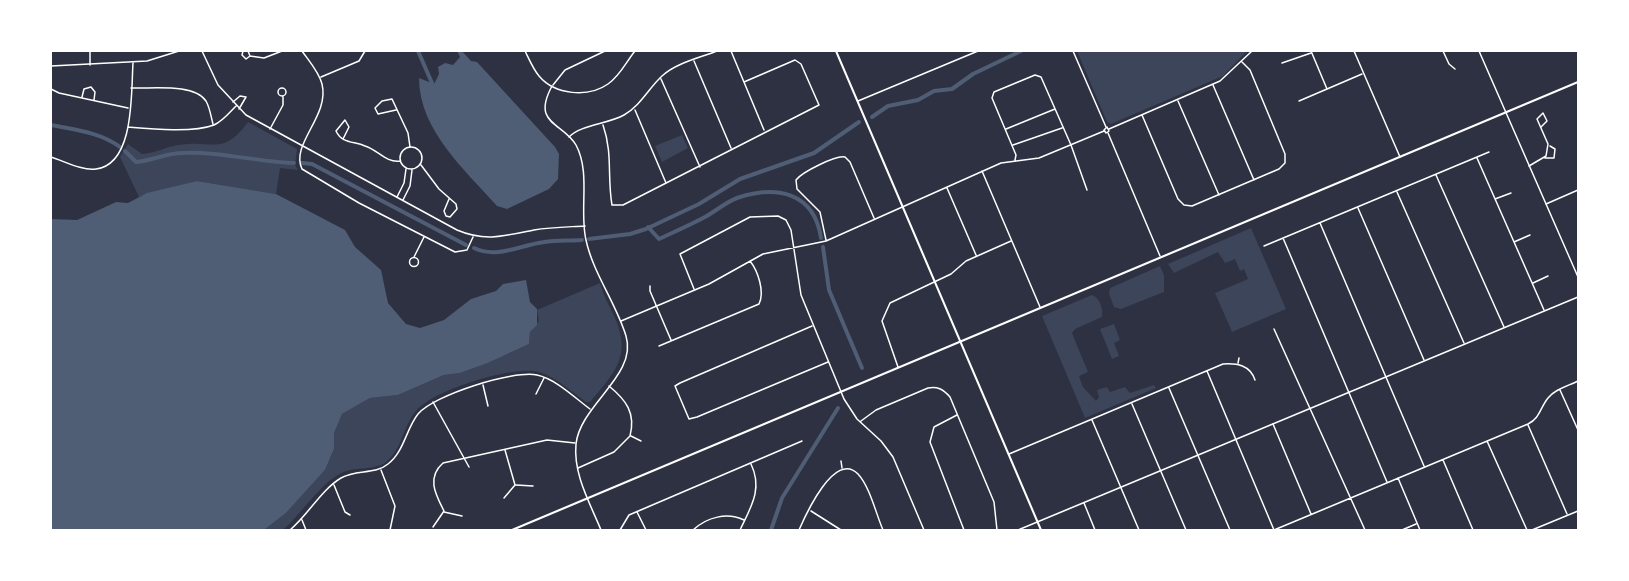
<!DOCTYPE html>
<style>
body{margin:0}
#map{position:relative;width:1629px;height:581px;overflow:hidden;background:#2d3142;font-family:Quicksand,sans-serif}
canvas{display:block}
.frame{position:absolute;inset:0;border:52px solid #fff;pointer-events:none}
</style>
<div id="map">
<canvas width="1629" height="581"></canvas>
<div class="frame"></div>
</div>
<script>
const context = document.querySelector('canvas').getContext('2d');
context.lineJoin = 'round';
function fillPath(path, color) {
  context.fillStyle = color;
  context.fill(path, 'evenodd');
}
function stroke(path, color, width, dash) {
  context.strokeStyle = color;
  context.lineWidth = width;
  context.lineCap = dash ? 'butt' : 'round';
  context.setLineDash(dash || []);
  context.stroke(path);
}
const green = new Path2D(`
 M1077 51H1247L1223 76 1111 124 1107 122Z
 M248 122 297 149 295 165 298 170 280 168 276 194 197 181 139 197 120 157 128 144 142 154C155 153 166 147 178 145 214 139 222 157 248 122Z
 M682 135 688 148 662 162 655 146Z
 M1251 228 1286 309 1232 332 1215 293 1248 279 1244 269 1240 271 1235 259 1225 263 1218 252 1174 273 1168 264Z
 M1160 266 1164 275V292L1121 309 1114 307 1109 294 1110 288Z
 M600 283C603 295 610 307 615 318 632 357 614 373 590 402H586C572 392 556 377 539 372 514 365 433 390 416 411 403 426 402 450 386 462 372 472 353 465 338 475 319 486 301 514 283 530H264L286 513 325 470 334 449V432L342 414 370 398 398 395 444 375 460 373 488 363 529 344 530 332 539 321 537 310Z
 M1092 295C1099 297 1104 309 1102 317L1075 329 1072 333 1088 372 1079 376 1083 387 1096 401 1099 397 1097 390 1107 387 1110 392 1125 387 1130 393 1154 385 1156 388 1085 418 1042 316Z
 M1114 324 1120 340 1114 343 1119 356 1112 359 1100 329Z`);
const water = new Path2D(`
 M457 51H462L471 61 477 62 555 147 559 154 558 179 549 189 507 209 497 206C465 170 419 130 419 78L434 84 439 74 438 67 445 63 453 65 460 57Z
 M197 181 276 194 345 230 355 247 381 270 388 303 406 324 420 328 444 320 471 299 496 291 503 284 526 280 530 302 537 309V325L530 332 529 344 488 363 460 373 444 375 398 395 370 398 342 414 334 433V449L325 470 286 513 264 530H51V219L77 220 116 202 128 203 147 193Z`);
const canal = new Path2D(`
 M418 51 432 83
 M872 117 888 106 918 100 934 91 952 89 973 74 1021 51
 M51 125C75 130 100 132 120 147
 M125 151 136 162C152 161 166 153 182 153 220 151 256 162 294 163
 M302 163 312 164 466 245
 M648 227 659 239C674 232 690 225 705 217 716 211 726 202 737 198 777 185 814 192 821 238
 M589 239 630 234 646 229 699 204 740 179 814 153 859 122
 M823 247 829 290 862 368
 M474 248C497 259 521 245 544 242 556 240 570 241 582 240
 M771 530 782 498 838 408`);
const minor = new Path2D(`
 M90 51V65
 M202 51 218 85 246 115 457 230C485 242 505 236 534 230 551 227 568 227 585 226
 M243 51 242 55 246 59 250 56 248 51
 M302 51C309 61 319 72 322 84 330 116 290 144 302 169L359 203 455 252 467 250 473 237
 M731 51 764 130
 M1073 51 1106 127
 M1311 51 1327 89
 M1354 51 1400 157
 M1443 51 1449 64 1455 69
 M250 56 264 58 282 51
 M694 61 731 148
 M1282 63 1311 53
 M321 77 359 61 365 51
 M661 79 700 167
 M553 85 565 70 605 51
 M1213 85 1254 180
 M278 92a4 4 0 1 1 8 0a4 4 0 1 1-8 0Z
 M131 88C152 89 194 83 206 101 210 108 211 117 213 124
 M51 89 59 93 128 108
 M82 97 84 89 91 87 95 92 94 100
 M858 101 978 51
 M1178 101 1219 195
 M1299 101 1362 74
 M233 102 240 96 246 97 239 109
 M396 110 378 114 375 108 382 101 392 99 408 133 410 147
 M635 110 666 183
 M1142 115 1178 199 1184 205 1192 206 1279 169 1285 163V154L1250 70 1242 62
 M603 125C613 154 607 176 612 205H623L819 105 801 64 795 60 744 82
 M128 127C151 129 193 133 214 125 223 121 229 113 236 106
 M1107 127 1109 131 1106 133 1104 130Z
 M270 129 283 105V97
 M1006 129 1055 109
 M1109 129 1220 81 1252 51
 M1108 133 1160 256
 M569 137C580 125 608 124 624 115 641 105 648 89 662 76 676 63 699 58 717 51
 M343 139 349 127 345 120 336 131C342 144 354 141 365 146 378 150 386 163 400 161
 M1013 145 1062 128
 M400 158a11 11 0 1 1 22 0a11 11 0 1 1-22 0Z
 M51 157C64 161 82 171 96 169 135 164 131 92 133 63
 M1477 158 1544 310
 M1545 158H1554L1555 149 1550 146
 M1015 160 1016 155 992 98 994 92 1035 75 1041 77 1071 145 1087 190
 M421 165 439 189 456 204 457 209 450 217 446 216 444 211 449 199
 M1529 166 1546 156 1548 144 1537 119 1543 113 1547 121 1541 127
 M982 171 1040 307
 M1436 175 1504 327
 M947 188 976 255
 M1397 192 1464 343
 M397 197 404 183 406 169
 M1495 199 1511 193
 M403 200 410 186 412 170
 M1546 204 1578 190
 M1358 208 1424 360
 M1320 223 1424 466
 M1283 238 1387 482
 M826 240 820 212 797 189 796 180C802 172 836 155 845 157L850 162 874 218
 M1514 242 1530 235
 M1264 246 1489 152
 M414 257 424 237
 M409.5 262a4.5 4.5 0 1 1 9 0a4.5 4.5 0 1 1-9 0Z
 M1533 283 1548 276
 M650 286V291L671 340
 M694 289 680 254 750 217 778 216 786 220 791 230 801 295 844 399 857 419 881 441 893 457 924 530
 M621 321 709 284 763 254 826 241 1001 163 1039 158 1104 131
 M812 326 680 383 675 386 689 419 697 417 828 362
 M1274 329 1365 530
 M659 346 759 304C765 292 758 271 750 261
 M1238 363 1239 358
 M898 367 882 321 890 303 951 274 966 261 1011 241
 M1207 371 1274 530 1528 424C1540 418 1540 408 1548 398 1555 389 1568 386 1578 381
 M483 385 488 406
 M1169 388 1230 530
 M1560 390 1578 430
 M536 394 544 378
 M433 402 469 467
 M1132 404 1186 530
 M957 415 934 427 930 442 964 530
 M1092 420 1139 530
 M861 421 876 410 928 388C937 386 943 389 950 397L994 502 997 530
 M1273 424 1311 514
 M1528 425 1567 514
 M631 436 641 441
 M1487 441 1527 530
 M1009 454 1223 364C1237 363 1250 365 1255 380
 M1443 460 1473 530
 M841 461 842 468
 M578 468 614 452 630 436C636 413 626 400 609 386
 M381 470 395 506 390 530
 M1398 478 1420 530
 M334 485 345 512 350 515
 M516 485 533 486
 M504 498 515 485 505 450
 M1084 503 1095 530
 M811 511 841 530
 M444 512 462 516
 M637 512 646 530
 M302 520 306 530
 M433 527 444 511C436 495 426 478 443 463L547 440 575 443
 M290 530C308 515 321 490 341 478 356 469 375 475 388 464 404 452 406 429 418 414 434 395 513 370 537 375 556 379 575 398 590 409
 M620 530 629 515 802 441
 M693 530C707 517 727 512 744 520
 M740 530C751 507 763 489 751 464
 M799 530C806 514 835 450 858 474 870 487 876 514 883 530
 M1402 530 1416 524`);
const tertiary = new Path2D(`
 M525 51C529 59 533 69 539 76 555 95 588 98 608 84 620 76 626 62 635 51
 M1479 51 1578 277
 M51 66 147 61 179 51
 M552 86C531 125 563 122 576 145 591 173 579 210 586 240 593 273 616 303 626 336 638 375 580 405 576 444 573 474 590 503 601 530
 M1018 530 1578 297
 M1532 530 1578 511`);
const secondary = new Path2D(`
 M836 51 1041 530
 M512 530 1578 82`);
fillPath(green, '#3c4559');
fillPath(water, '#4f5d75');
stroke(canal, '#4f5d75', 4);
stroke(minor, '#fff', 1.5);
stroke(tertiary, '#fff', 1.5);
stroke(secondary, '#fff', 2);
</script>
